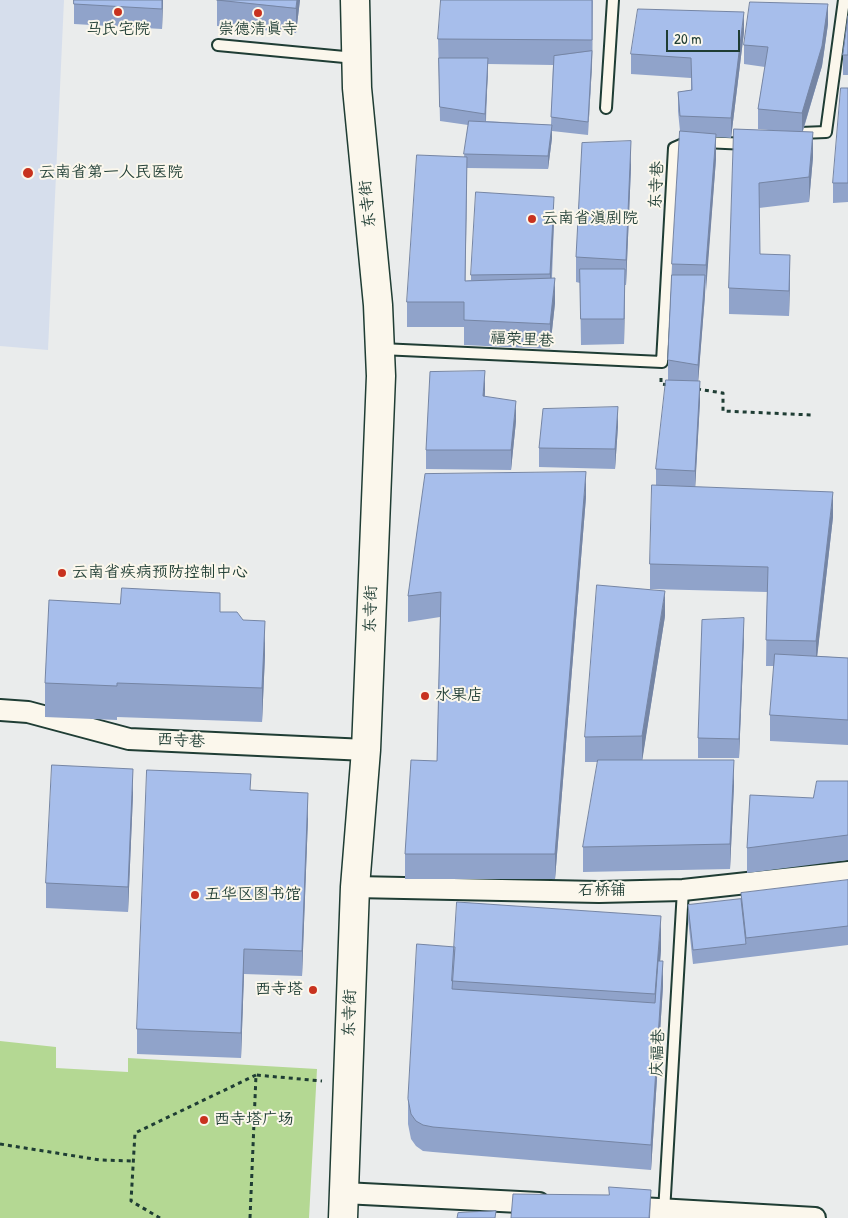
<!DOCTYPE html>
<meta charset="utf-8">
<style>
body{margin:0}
#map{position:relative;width:848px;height:1218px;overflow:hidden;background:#eaecec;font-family:"Patrick Hand",sans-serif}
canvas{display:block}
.scale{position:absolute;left:666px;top:30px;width:74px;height:22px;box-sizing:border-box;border:2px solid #1f3d34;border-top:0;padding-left:6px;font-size:15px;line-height:18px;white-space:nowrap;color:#1f3d34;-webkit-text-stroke:4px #fbf7ec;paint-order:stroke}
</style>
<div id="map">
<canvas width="848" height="1218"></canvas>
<div class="scale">20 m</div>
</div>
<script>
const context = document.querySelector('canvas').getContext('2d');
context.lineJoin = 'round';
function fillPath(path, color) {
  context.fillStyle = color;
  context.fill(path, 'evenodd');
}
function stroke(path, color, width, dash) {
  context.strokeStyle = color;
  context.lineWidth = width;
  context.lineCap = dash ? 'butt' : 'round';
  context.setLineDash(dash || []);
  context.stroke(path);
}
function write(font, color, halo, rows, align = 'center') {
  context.font = font + ' "Patrick Hand","LXGW WenKai TC",sans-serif';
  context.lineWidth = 4;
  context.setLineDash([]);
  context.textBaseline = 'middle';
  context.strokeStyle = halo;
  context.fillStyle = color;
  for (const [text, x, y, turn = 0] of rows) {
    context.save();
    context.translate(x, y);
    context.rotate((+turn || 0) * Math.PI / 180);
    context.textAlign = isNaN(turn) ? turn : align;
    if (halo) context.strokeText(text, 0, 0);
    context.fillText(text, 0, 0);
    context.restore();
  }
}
const built = new Path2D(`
 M0 0H64L48 350 0 346Z`);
const green = new Path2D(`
 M0 1041 56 1047V1068L128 1072V1058L317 1069 309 1218H0Z`);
const path = new Path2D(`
 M661 378V384L669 385
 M697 389 723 393V411L811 415
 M0 1144 100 1160 134 1161
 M160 1218 131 1201 135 1133 256 1075
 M250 1218 256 1075 322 1081`);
const lane = new Path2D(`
 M218 45 355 58
 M606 108 613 0
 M800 133 826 132 844 0
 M704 142 747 144
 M381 349 662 362 674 148 690 141
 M664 1212 683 890`);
const street = new Path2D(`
 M0 710 28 712 129 739 366 750
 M355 887 599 892 683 890 848 872
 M344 1193 539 1203
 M623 1207 815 1218`);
const secondary = new Path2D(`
 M343 1218 355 887 366 750 381 376 378 305 357 88 355 0`);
const wall = new Path2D(`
 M74 0H163L162 29 74 24Z
 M217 0H300L296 33 217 26Z
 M593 0 592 65 588 135 552 131V138L548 169 467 168 465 281 471 280V275L554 222 552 278 555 303 550 349 464 345V327H407V302L464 157 468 125 440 121 438 39ZM488 64 553 65 551 125 486 121Z
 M848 16V75H843V55Z
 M828 24 822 66 803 131 813 157 809 202 759 208 760 254 790 280 789 316 729 314V288L734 129 779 131 758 129V109L765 67 744 64V45Z
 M744 32 731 138 716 137V159L698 381 700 401 695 487 833 517 817 656 848 658V745L770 741V715L774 666H766L767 592 650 589V564L656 485V469L668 380V360L672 264 680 131 678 111V92L691 90V78L631 74V54Z
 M848 88V202L833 203V183Z
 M631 167 626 285H625L624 344 581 345 580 283 576 282V257Z
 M485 391V397L516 421 511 470 426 469V450Z
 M618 426 615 469 539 467V448Z
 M586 497 555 879H405V854L437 761 440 617 408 622V596Z
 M220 612 265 655 262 722 117 717V720L45 717V683Z
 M665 616 642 760 734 785 730 869 583 872V847L598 762H585V737Z
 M744 638 739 758H698V738Z
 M848 781V860L747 873V848L813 798Z
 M251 790 308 818 302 976 244 974 241 1058 137 1054V1029Z
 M133 794 128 912 46 908V883Z
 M848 880V945L693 964 688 919V905L741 899V893Z
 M455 947 661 950 660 961 663 986 651 1170 433 1152 423 1151 416 1146 411 1139 408 1124V1099Z`);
const shadedWall = new Path2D(`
 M162 0H163L162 29Z
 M297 0H300L296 33V8Z
 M593 0 592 65 588 135 592 51Z
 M828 4V24L822 66 802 133V113Z
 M744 12V32L731 138V118Z
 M488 58V72L485 127V114Z
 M552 125V138L548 169V156Z
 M813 132V157L809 202V177Z
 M716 134V159L706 291V265Z
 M631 141V167L626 285V260Z
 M467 157V182L465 306V281Z
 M554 197V222L550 299V274Z
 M790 255V280L789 316V291Z
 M625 269V294L624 344V319Z
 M705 275V295L698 384V365Z
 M555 278V303L550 349V324Z
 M485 371V391L483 416V396Z
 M700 381V401L695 491V471Z
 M516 401V421L511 470V450Z
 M618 407V426L615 469V449Z
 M586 472V497L555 879V854Z
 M833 492V517L816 667V641Z
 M665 591V616L642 762V736Z
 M744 618V638L739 758V739Z
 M265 621V655L262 722V688Z
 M734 760V785L730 869V844Z
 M133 769V794L128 912V887Z
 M308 793V818L302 976V951Z
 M661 916V950L655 1028V994Z
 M244 949V974L241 1058V1033Z
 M663 961V986L651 1170V1145Z
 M651 1190 650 1218H649Z`);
const building = new Path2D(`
 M74 0H162V9L74 4Z
 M217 0H297L296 8Z
 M441 0H592V40L438 39Z
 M750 2 828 4 822 46 802 113 758 109 768 47 744 45Z
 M638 9 744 12 731 118 680 116 678 92 692 90 691 58 631 54Z
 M848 16V55H843Z
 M592 51 588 122 551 117 554 56Z
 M439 58H488L485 114 440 107Z
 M841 88H848V183H833Z
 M469 121 552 125 548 156 464 154Z
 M734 129 813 132 809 177 759 183 760 254 790 255 789 291 729 288Z
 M680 131 716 134 706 265 672 264Z
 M631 141 626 260 576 257 582 143Z
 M417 155 467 157 465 281 555 278 550 324 464 320V302H407Z
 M476 192 554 197 550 274 471 275Z
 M580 269H625L624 319H581Z
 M672 275H705L698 365 668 360Z
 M485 371 483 396 516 401 511 450H426L430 372Z
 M666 380 700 381 695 471 656 469Z
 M618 407 615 449 539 448 543 409Z
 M586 472 555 854H405L411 760 437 761 441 592 408 596 425 474Z
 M652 485 833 492 816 641 766 640 768 567 650 564Z
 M597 585 665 591 642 736 585 737Z
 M122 588 220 593V612H237L243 620 265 621 262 688 117 683V686L45 683 49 600 120 604Z
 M744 618 739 739 698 738 702 620Z
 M775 654 848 658V720L770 715Z
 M598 760H734L730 844 583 847Z
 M52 765 133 769 128 887 46 883Z
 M147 770 251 774 250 790 308 793 302 951 244 949 241 1033 137 1029Z
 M817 781H848V835L747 848 750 795 813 798Z
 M848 880V926L746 938 741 893Z
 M741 899 746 944 693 950 688 905Z
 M457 902 661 916 655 994 452 981Z
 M417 944 455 947 452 989 655 1003 658 961H663L651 1145 433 1127 423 1125 416 1121 411 1114 408 1099Z
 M609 1187 651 1190 649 1218H511L513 1194 609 1195Z
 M496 1211 495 1218H457L458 1213Z`);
const markers = [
 [118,12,5,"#c8321e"],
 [258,13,5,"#c8321e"],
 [28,173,6,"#c8321e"],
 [532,219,5,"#c8321e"],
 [62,573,5,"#c8321e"],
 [425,696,5,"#c8321e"],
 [195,895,5,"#c8321e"],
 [313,990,5,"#c8321e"],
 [204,1120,5,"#c8321e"]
];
const poiNames = [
 ["马氏宅院",118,30,"center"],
 ["崇德清真寺",258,30,"center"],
 ["云南省第一人民医院",39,173],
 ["云南省滇剧院",542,219],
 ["云南省疾病预防控制中心",72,573],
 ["水果店",435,696],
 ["五华区图书馆",205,895],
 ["西寺塔",303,990,"right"],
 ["西寺塔广场",214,1120]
];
const streetNames = [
 ["东寺巷",657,185,-87],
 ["东寺街",368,204,-96],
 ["福荣里巷",522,340,3],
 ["东寺街",371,609,-88],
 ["西寺巷",181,741,3],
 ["石桥铺",602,891],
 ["东寺街",350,1013,-88],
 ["庆福巷",658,1053,-87]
];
fillPath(built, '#d6deec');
fillPath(green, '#b4d893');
stroke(lane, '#1f3d34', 14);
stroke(street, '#1f3d34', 24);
stroke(secondary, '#1f3d34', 31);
stroke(path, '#1f3d34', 3, [4, 4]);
stroke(lane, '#fbf7ec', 10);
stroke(street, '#fbf7ec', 20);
stroke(secondary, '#fbf7ec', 28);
fillPath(wall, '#90a3ca');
fillPath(shadedWall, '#7585a4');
fillPath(building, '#a7beeb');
stroke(building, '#7585a4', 1);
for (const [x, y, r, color] of markers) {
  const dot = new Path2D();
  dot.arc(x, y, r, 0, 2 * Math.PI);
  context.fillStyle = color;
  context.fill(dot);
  stroke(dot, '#fbf7ec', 2);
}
write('16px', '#1f3d34', '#fbf7ec', poiNames, 'left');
write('16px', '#1f3d34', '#fbf7ec', streetNames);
</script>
